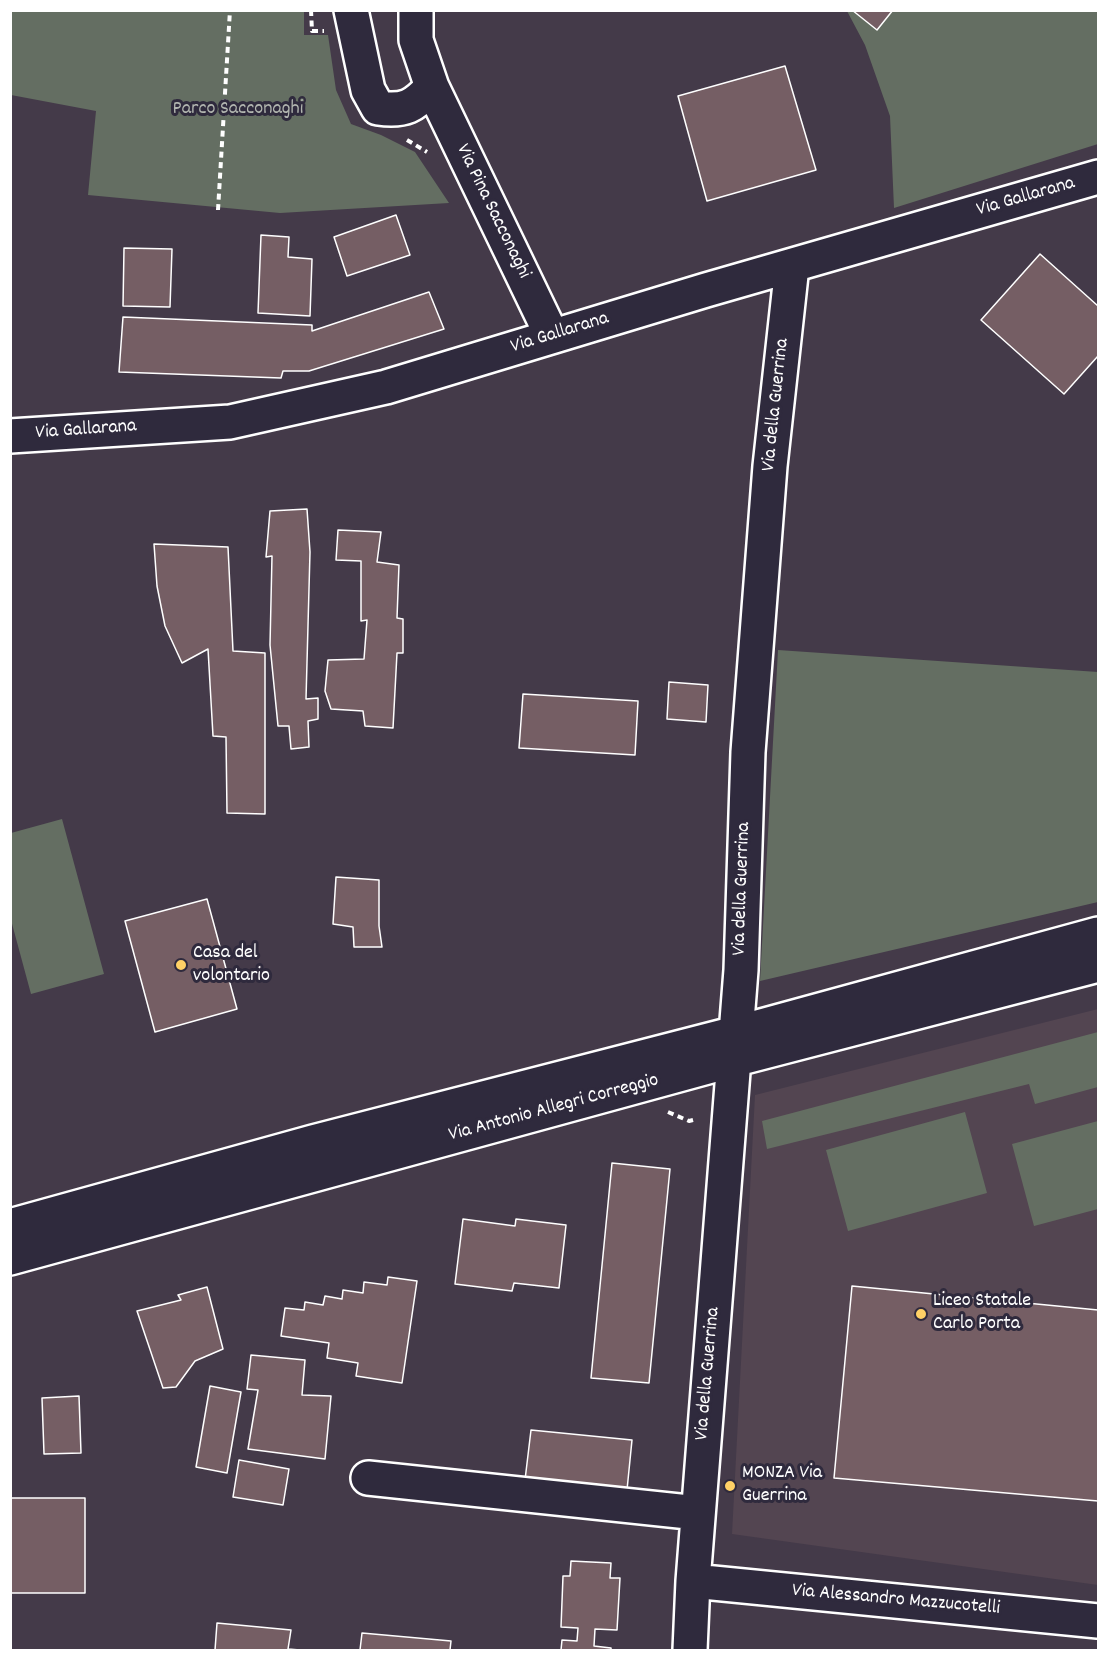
<!DOCTYPE html>
<style>
body{margin:0}
#map{position:relative;width:1109px;height:1661px;overflow:hidden;background:#443a49;font-family:Dekko,sans-serif}
canvas{display:block}
.frame{position:absolute;inset:0;border:12px solid #fff;pointer-events:none}
</style>
<div id="map">
<canvas width="1109" height="1661"></canvas>
<div class="frame"></div>
</div>
<script>
const context = document.querySelector('canvas').getContext('2d');
context.lineJoin = 'round';
function fillPath(path, color) {
  context.fillStyle = color;
  context.fill(path, 'evenodd');
}
function stroke(path, color, width, dash) {
  context.strokeStyle = color;
  context.lineWidth = width;
  context.lineCap = dash ? 'butt' : 'round';
  context.setLineDash(dash || []);
  context.stroke(path);
}
function write(font, color, halo, rows, align = 'center') {
  context.font = font + ' Dekko,sans-serif';
  context.lineWidth = 6;
  context.setLineDash([]);
  context.textBaseline = 'middle';
  context.strokeStyle = halo;
  context.fillStyle = color;
  for (const [text, x, y, turn = 0] of rows) {
    context.save();
    context.translate(x, y);
    context.rotate((+turn || 0) * Math.PI / 180);
    context.textAlign = isNaN(turn) ? turn : align;
    if (halo) context.strokeText(text, 0, 0);
    context.fillText(text, 0, 0);
    context.restore();
  }
}
const built = new Path2D(`
 M1098 1009V1585L732 1534 755 1095Z`);
const green = new Path2D(`
 M10 11H304V35H328L336 90 351 124 381 135 415 152 449 203 280 213 88 195 96 111 11 95Z
 M847 11H1098V144L894 208 890 116 865 45Z
 M778 650 1098 672V902L760 981Z
 M62 819 104 974 31 994 11 920V833Z
 M1098 1032V1087L1035 1104 1029 1084 767 1149 762 1121Z
 M965 1112 987 1193 848 1231 826 1150Z
 M1098 1121V1209L1034 1226 1012 1144Z`);
const building = new Path2D(`
 M852 10H893L877 30Z
 M785 66 816 170 707 201 678 96Z
 M396 215 410 255 347 276 334 237Z
 M261 235 289 237 288 257 312 259 310 316 258 313Z
 M124 248 172 249 170 307 123 306Z
 M1040 254 1098 306V356L1064 394 981 320Z
 M429 292 444 329 309 371H283L281 378 119 372 123 317 312 325V331Z
 M307 509 310 552 306 699 318 698V719L308 721 309 747 291 749 289 726H278L270 645 272 556 266 557 270 511Z
 M338 530 381 532 377 562 399 565 397 618 403 619V653H397L393 728 365 726 363 711 331 709 325 691 328 660 364 659 367 620 361 621V561L336 560Z
 M154 544 228 547 233 651 265 653V814L227 813 226 737 213 736 208 649 182 663 165 626 157 586Z
 M669 682 708 685 706 722 667 719Z
 M523 694 638 701 635 755 519 748Z
 M336 877 379 880V926L382 947H354L353 927 333 924Z
 M207 899 237 1009 155 1032 125 921Z
 M612 1163 670 1169 649 1383 591 1378Z
 M463 1219 515 1226 516 1219 566 1225 559 1288 514 1283 512 1291 455 1284Z
 M388 1277 417 1281 402 1383 356 1376 358 1363 327 1358 329 1343 281 1336 285 1308 304 1310 305 1302 323 1305 325 1296 342 1299 343 1290 363 1293 364 1282 387 1285Z
 M852 1286 1098 1310V1501L834 1478Z
 M207 1287 223 1349 195 1361 176 1387 163 1388 137 1311 181 1300 178 1295Z
 M251 1355 305 1360 302 1395 331 1396 325 1459 248 1449 258 1390 247 1389Z
 M210 1386 241 1392 227 1473 196 1467Z
 M79 1396 81 1453 44 1454 42 1398Z
 M531 1430 632 1440 627 1490 525 1480Z
 M239 1460 289 1469 283 1505 233 1497Z
 M10 1498H85V1593H10Z
 M571 1561 611 1563 610 1578H620L617 1630 595 1629 594 1646 611 1648V1650H561L562 1640 577 1641 578 1628 561 1627 563 1576H570Z
 M217 1623 291 1630 288 1649 300 1650H215Z
 M362 1633 451 1641 450 1650H360Z`);
const path = new Path2D(`
 M311 10 312 31H324
 M407 140 427 152
 M218 210 230 10
 M668 1112 689 1121 697 1119`);
const minor = new Path2D(`
 M351 10 368 90 378 108C405 112 414 106 432 87
 M416 10V40L432 87 552 336
 M10 436 230 422 386 387 706 290 1098 177
 M10 1226 313 1142 736 1033 1098 934
 M10 1258 733 1060 1098 965
 M368 1478 698 1513
 M693 1581 1098 1621
 M690 1650 693 1581 741 970 748 752 770 466 792 266`);
const markers = [
 [181,965,6,"#ffd166"],
 [921,1314,6,"#ffd166"],
 [730,1486,6,"#ffd166"]
];
const parkNames = [
 ["Parco Sacconaghi",238,110]
];
const streetNames = [
 ["Via Gallarana",1026,198,-16],
 ["Via Pina Sacconaghi",492,212,64],
 ["Via Gallarana",560,334,-17],
 ["Via della Guerrina",777,405,-84],
 ["Via Gallarana",86,431,-4],
 ["Via della Guerrina",743,889,-88],
 ["Via Antonio Allegri Correggio",554,1109,-15],
 ["Via della Guerrina",709,1374,-85],
 ["Via Alessandro Mazzucotelli",896,1601,5]
];
const poiNames = [
 ["Casa del",193,954],
 ["volontario",193,977],
 ["Liceo Statale",933,1302],
 ["Carlo Porta",933,1325],
 ["MONZA Via",742,1474],
 ["Guerrina",742,1497]
];
fillPath(built, '#534551');
fillPath(green, '#646e62');
fillPath(building, '#755e64');
stroke(building, '#fff', 1.5);
stroke(minor, '#fff', 38);
stroke(path, '#fff', 4, [6, 4.5]);
stroke(minor, '#2f2a3d', 33);
for (const [x, y, r, color] of markers) {
  const dot = new Path2D();
  dot.arc(x, y, r, 0, 2 * Math.PI);
  context.fillStyle = color;
  context.fill(dot);
  stroke(dot, '#2f2a3d', 2);
}
write('20px', '#b2b6b0', '#2f2a3d', parkNames);
write('20px', '#fff', '#2f2a3d', streetNames);
write('20px', '#fff', '#2f2a3d', poiNames, 'left');
</script>
